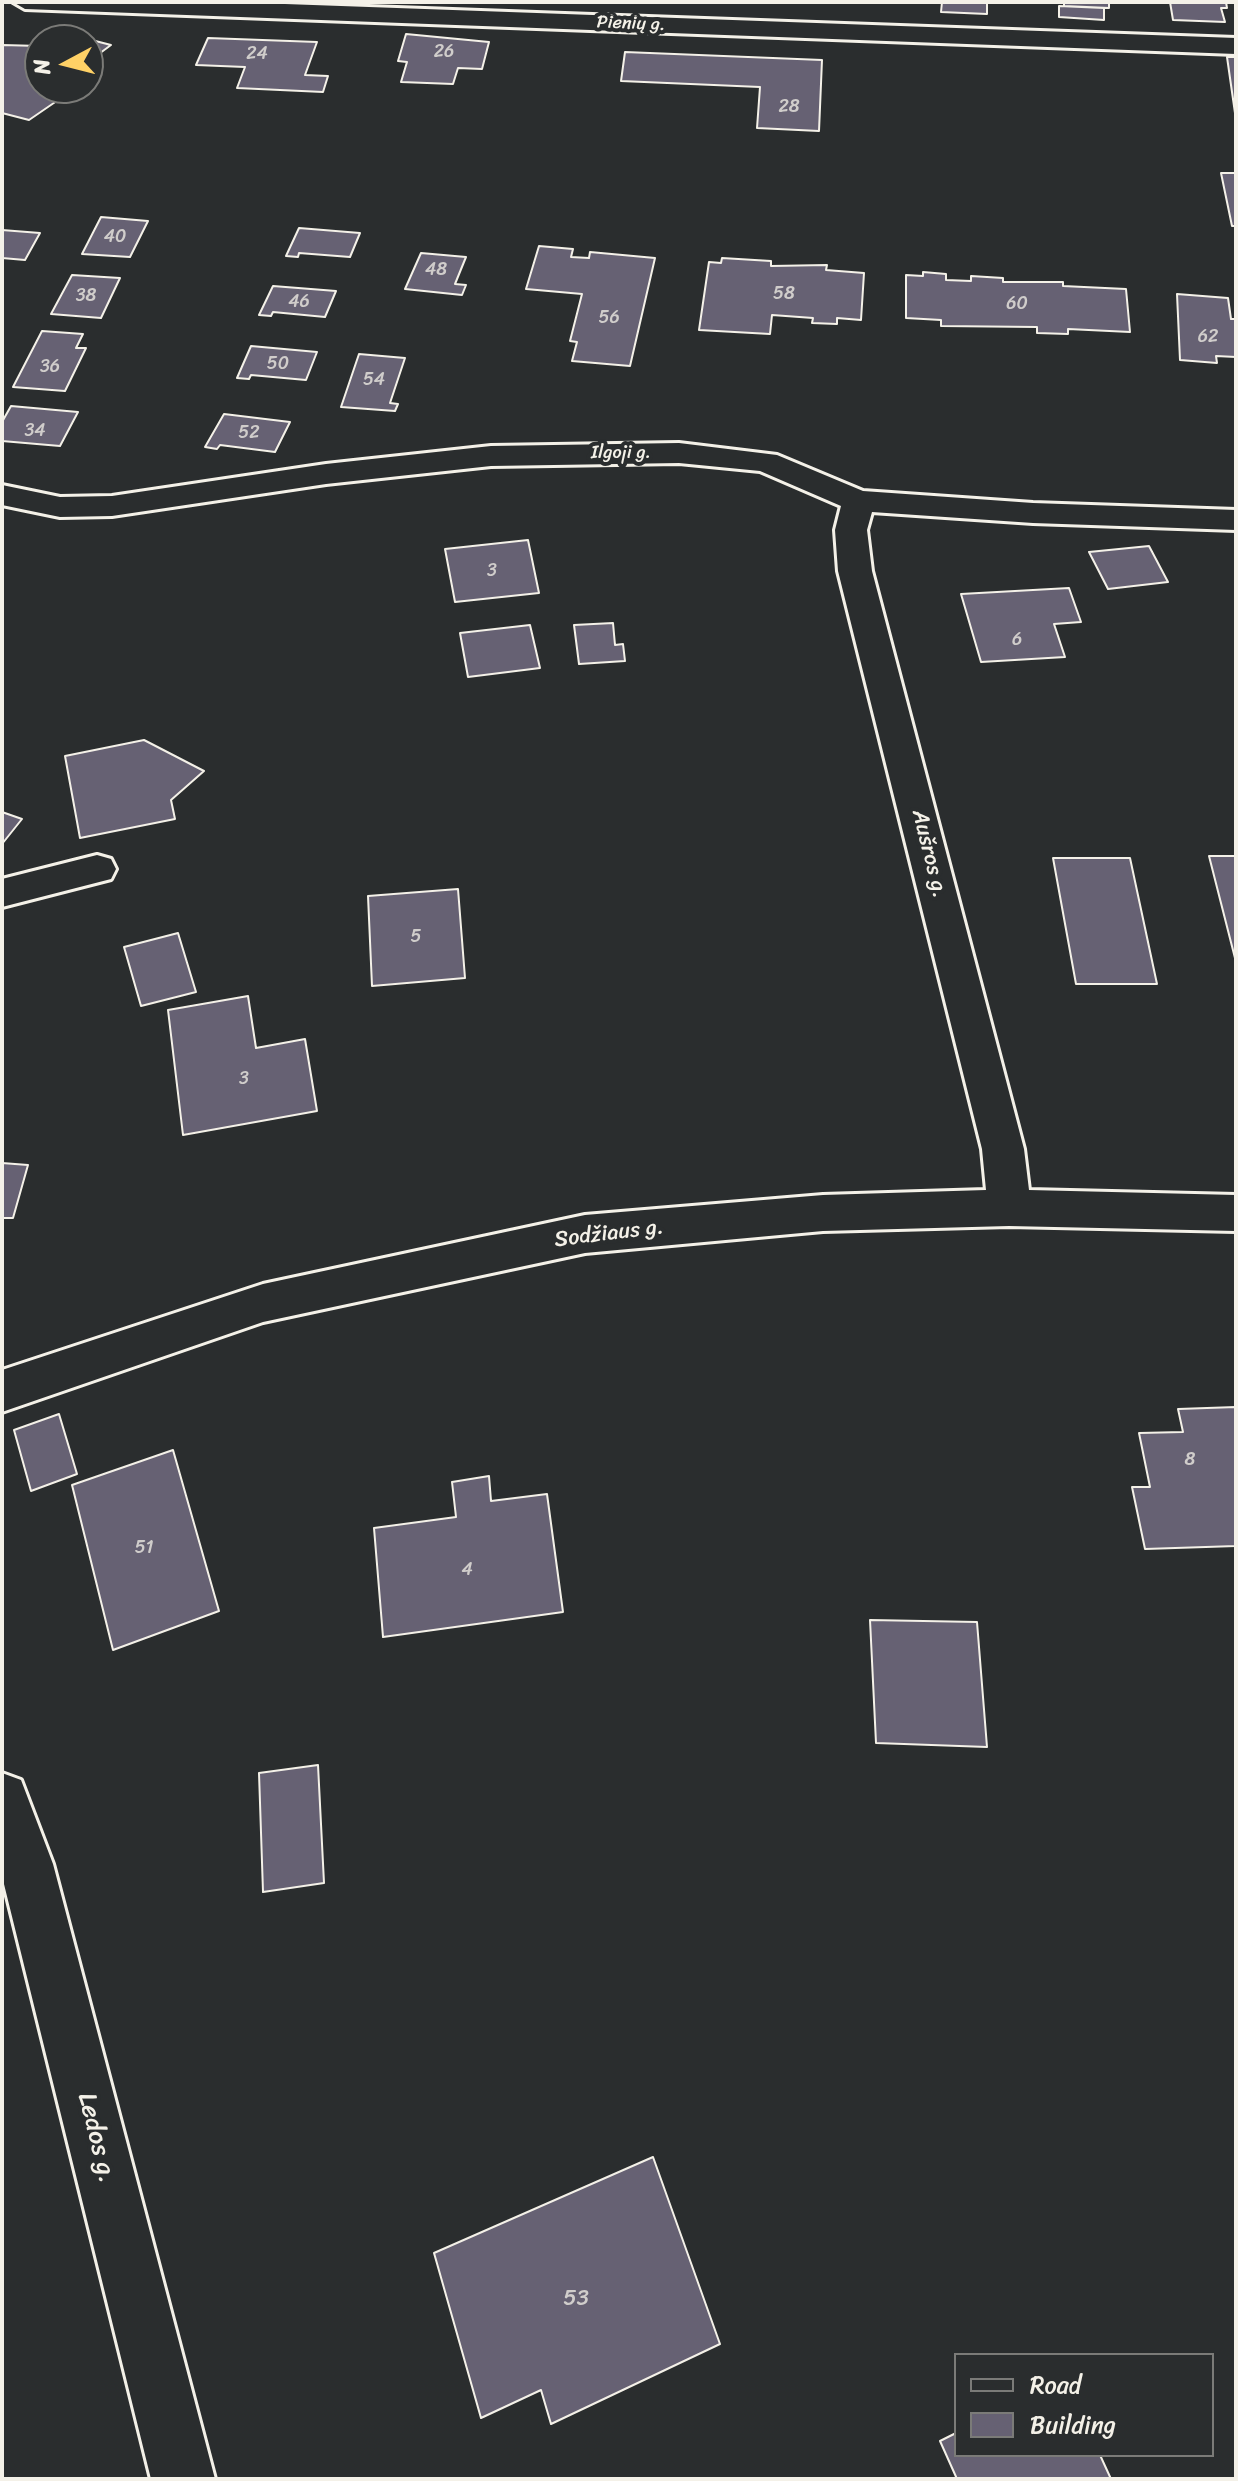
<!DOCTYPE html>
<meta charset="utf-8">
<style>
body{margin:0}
#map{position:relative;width:1238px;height:2481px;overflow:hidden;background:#2a2d2e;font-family:Sriracha,sans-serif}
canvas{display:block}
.frame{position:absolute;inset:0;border:4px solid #f4f1e8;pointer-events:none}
.legend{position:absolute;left:954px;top:2353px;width:260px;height:104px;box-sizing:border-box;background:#2a2d2e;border:2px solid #7b7b78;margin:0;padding:10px 14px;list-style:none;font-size:24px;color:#f4f1e8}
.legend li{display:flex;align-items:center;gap:16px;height:40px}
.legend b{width:40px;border:2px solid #7b7b78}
.north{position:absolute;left:24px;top:24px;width:80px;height:80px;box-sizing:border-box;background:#2a2d2e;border:2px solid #7b7b78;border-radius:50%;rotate:263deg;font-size:22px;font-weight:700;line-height:32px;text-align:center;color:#f4f1e8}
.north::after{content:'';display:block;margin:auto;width:28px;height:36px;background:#ffd166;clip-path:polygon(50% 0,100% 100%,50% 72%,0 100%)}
</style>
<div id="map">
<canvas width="1238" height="2481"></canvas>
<div class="frame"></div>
<ul class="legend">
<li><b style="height:10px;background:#2a2d2e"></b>Road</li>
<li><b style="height:22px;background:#666173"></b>Building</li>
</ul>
<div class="north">N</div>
</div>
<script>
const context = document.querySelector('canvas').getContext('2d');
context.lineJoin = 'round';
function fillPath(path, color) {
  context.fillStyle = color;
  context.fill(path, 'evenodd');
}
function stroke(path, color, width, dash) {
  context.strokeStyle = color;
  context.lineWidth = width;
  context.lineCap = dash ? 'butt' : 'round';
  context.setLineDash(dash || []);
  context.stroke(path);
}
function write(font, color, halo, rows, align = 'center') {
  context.font = font + ' Sriracha,sans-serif';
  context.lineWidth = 8;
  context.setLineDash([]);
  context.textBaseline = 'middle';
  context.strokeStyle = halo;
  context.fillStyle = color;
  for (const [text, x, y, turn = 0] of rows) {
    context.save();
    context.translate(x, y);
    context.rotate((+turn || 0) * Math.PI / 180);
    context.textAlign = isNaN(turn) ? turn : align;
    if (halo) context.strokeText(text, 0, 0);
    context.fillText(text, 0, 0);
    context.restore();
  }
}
const building = new Path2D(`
 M942 2 987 3V14L941 12Z
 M1064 2H1109V8L1064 6Z
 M1170 2H1226L1227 8H1221L1225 22 1173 20Z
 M1059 6 1104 8V20L1059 17Z
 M68 34 111 45 88 62V40H60Z
 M406 34 489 42 482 69 458 68 453 84 401 82 407 62 398 61Z
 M208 38 317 42 305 75 328 76 323 92 237 88 245 67 196 65Z
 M2 45 40 46V88H68L64 96 29 120 2 113Z
 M625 52 822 60 819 131 757 128 760 87 621 81Z
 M1227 57H1236V120Z
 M1221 173H1236V226H1232Z
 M101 217 148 221 130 257 82 254Z
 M299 228 360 233 350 257 299 253 298 257 286 256Z
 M2 230 40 233 25 260 2 258Z
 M539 246 573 249 571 257 589 258 590 252 655 258 630 366 572 361 577 342 570 341 582 294 526 289Z
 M421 253 466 257 455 284 466 285 462 295 405 289Z
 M722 258 771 261V266L827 265 826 270 864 273 861 320 837 318V324L812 323 813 318 772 315 770 334 699 330 709 262 721 263Z
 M923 272 946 274V280L971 281V276L1003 278V282H1063V286L1126 289 1130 332 1068 329V334L1037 333V327L941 326V320L906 318V275L923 276Z
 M72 275 120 278 101 318 51 314Z
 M273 286 336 291 325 317 273 312 271 316 259 315Z
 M1177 294 1228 298 1231 319H1236V357L1216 356 1217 363 1180 360Z
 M42 331 83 334 76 348H86L65 391 13 387Z
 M251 346 317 352 306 380 251 375 249 379 237 378Z
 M359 354 405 358 390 403 398 404 395 411 341 407Z
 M11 406 78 412 60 446 2 441V422Z
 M224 414 290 422 275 452 220 445 217 449 205 447Z
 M528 540 539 593 455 602 445 549Z
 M1149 546 1168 582 1108 589 1089 552Z
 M1069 588 1081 622 1054 624 1065 657 981 662 961 594Z
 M613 623 615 645 623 644 625 661 579 664 574 625Z
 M530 625 540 668 468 677 460 633Z
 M144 740 204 771 171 800 175 819 80 838 65 756Z
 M2 812 22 819 2 844Z
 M1209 856H1236V962Z
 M1053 858H1130L1157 984H1076Z
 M458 889 465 978 372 986 368 896Z
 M178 933 196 992 141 1006 124 947Z
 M248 996 256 1048 305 1039 317 1111 183 1135 168 1010Z
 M2 1163 28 1165 13 1218H2Z
 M1236 1407V1546L1145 1549 1132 1487H1150L1139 1433 1183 1432 1178 1409Z
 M59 1414 77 1474 31 1491 14 1430Z
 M173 1450 219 1611 113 1650 72 1485Z
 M489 1476 491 1501 547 1494 563 1612 383 1637 374 1528 456 1517 452 1482Z
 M870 1620 977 1622 987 1747 876 1743Z
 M318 1765 324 1883 263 1892 259 1773Z
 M653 2157 720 2344 551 2424 541 2390 481 2418 434 2253Z
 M956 2433V2455H1100L1111 2479H957L940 2441Z`);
const minor = new Path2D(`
 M13 2H229L1236 38V54L25 9Z
 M679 443 777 455 863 491 1033 503 1236 510V530L1033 523 872 512 867 530 872 571 1024 1149 1029 1190 1236 1195V1231L1009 1226 823 1231 585 1253 263 1322 2 1412V1370L263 1284 585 1215 823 1195 986 1190 982 1149 838 571 835 530 841 506 760 471 679 463 491 466 326 484 112 516 60 517 2 505V485L60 497 112 496 326 464 491 446Z
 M97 855 111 859 116 869 111 879 2 907V879Z
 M2 1773 21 1780 53 1864 215 2479H151L2 1876Z`);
const farStreetnames = [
 ["Pienių g.",631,24,2],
 ["Ilgoji g.",621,453]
];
const numberNames = [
 ["26",444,52],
 ["24",257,54],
 ["28",789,107],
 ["40",115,237],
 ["48",436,270],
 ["58",784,294],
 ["38",86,296],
 ["46",299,302],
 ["60",1017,304],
 ["56",609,318],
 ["62",1208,337],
 ["50",278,364],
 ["36",50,367],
 ["54",374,380],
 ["34",35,431],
 ["52",249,433],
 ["3",492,571],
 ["6",1017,640],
 ["5",416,937],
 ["3",244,1079],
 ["8",1190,1460],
 ["51",144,1548],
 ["4",467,1570]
];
const streetNames = [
 ["Aušros g.",929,854,76],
 ["Sodžiaus g.",609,1234,-7]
];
const nearNumbernames = [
 ["53",576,2299]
];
const nearStreetnames = [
 ["Ledos g.",96,2138,76]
];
fillPath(building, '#666173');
stroke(building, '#f4f1e8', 2);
stroke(minor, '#f4f1e8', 6);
fillPath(minor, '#2a2d2e');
write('18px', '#f4f1e8', '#2a2d2e', farStreetnames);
write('18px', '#d0cdcb', null, numberNames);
write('22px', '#f4f1e8', '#2a2d2e', streetNames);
write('22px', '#d0cdcb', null, nearNumbernames);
write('26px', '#f4f1e8', '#2a2d2e', nearStreetnames);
</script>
